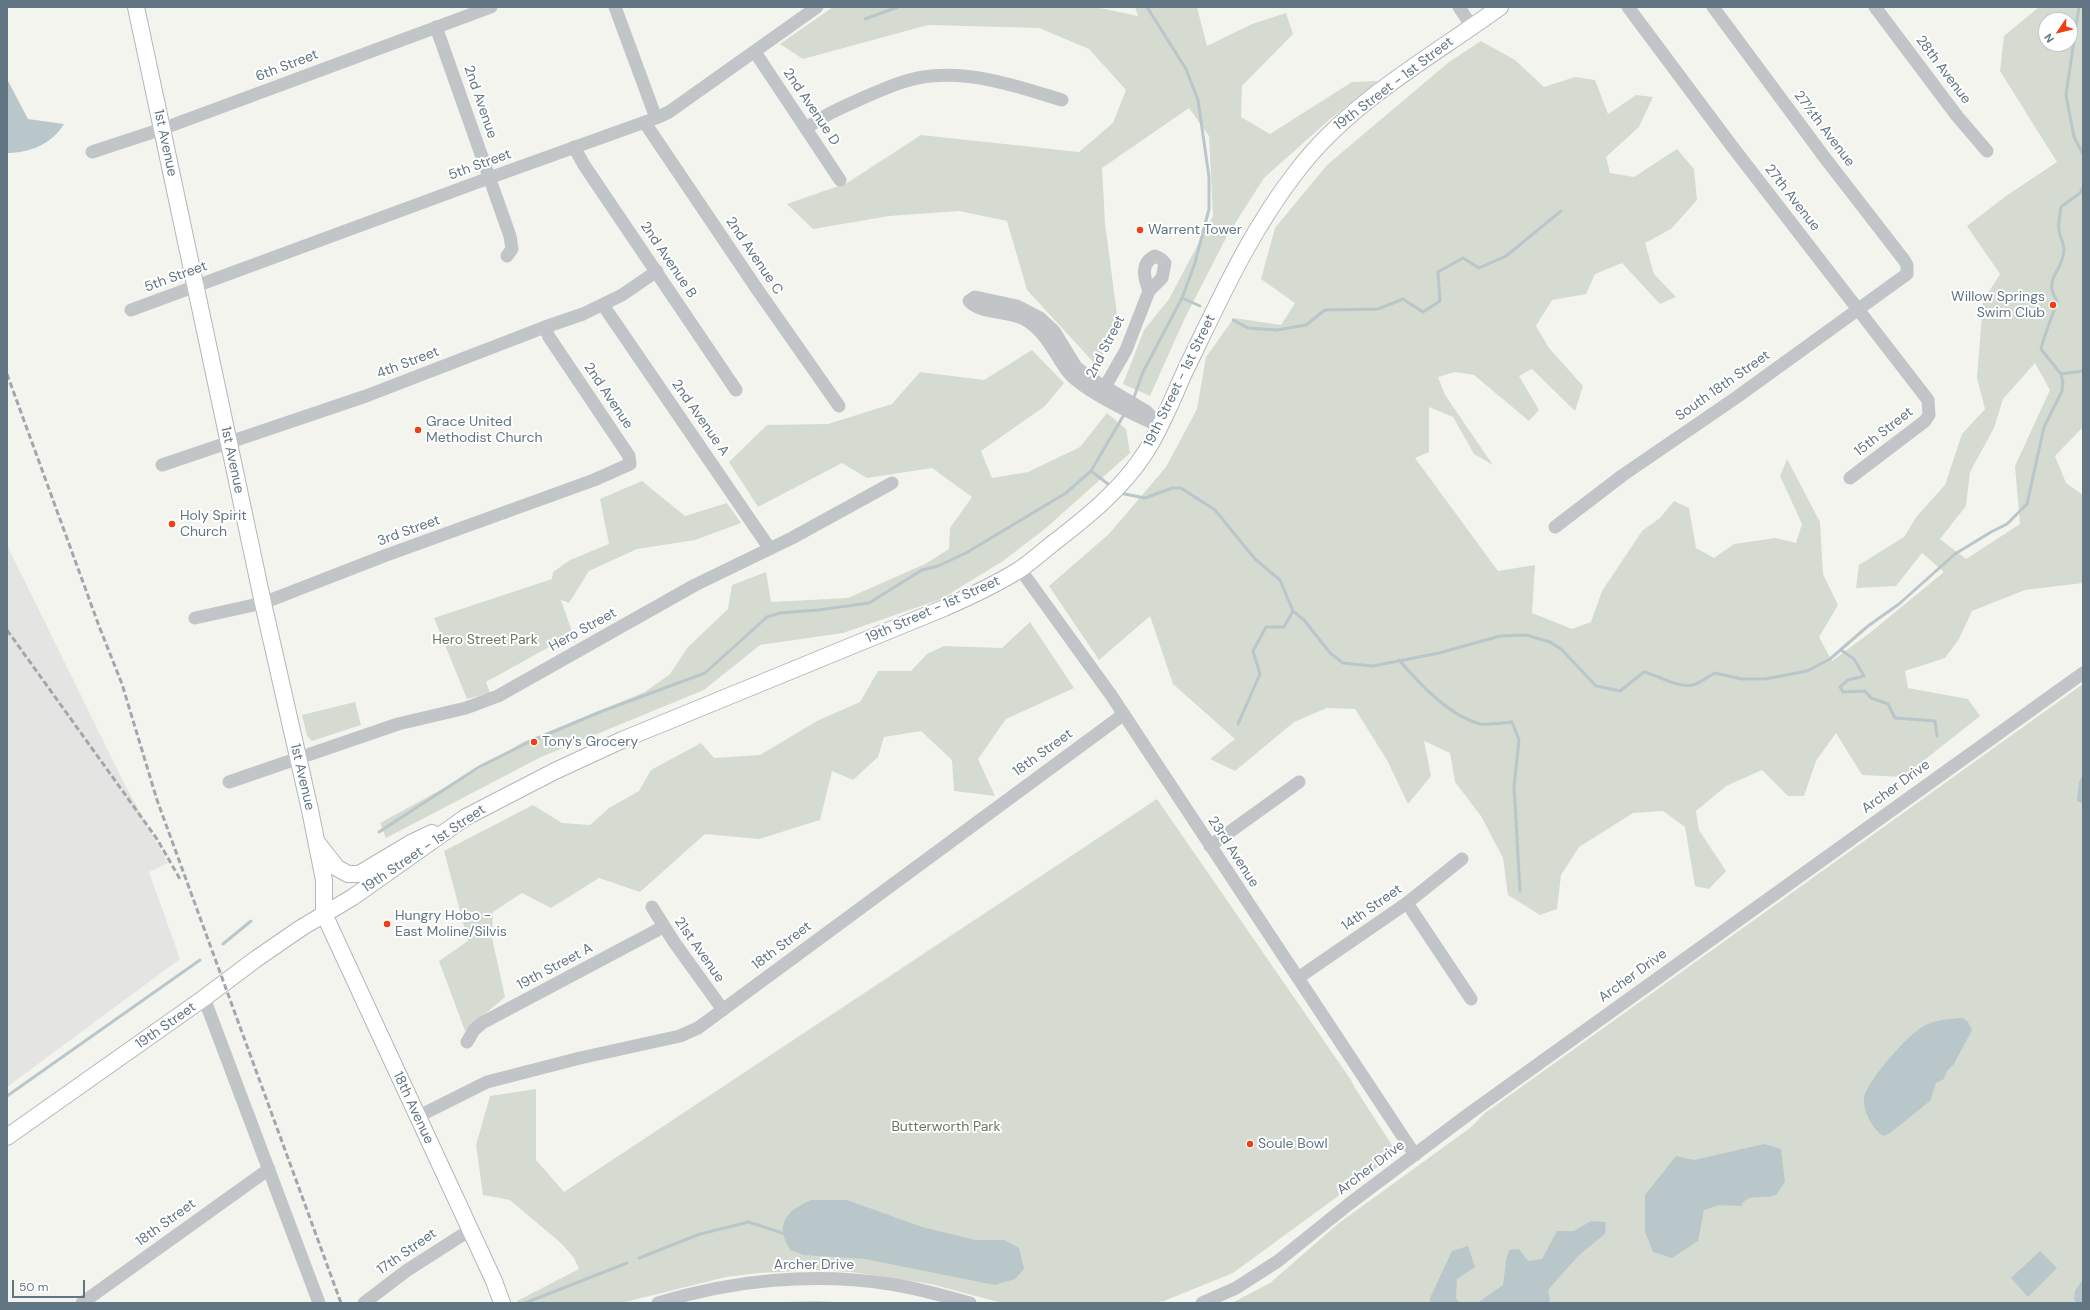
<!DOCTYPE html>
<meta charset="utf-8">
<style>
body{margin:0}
#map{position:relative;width:2090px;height:1310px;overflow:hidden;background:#f4f4ef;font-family:"DM Sans",sans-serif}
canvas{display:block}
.frame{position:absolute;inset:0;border:8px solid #617583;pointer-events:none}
.north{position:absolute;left:2038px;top:12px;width:40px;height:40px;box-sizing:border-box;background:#fff;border:1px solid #c0c8cd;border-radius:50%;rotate:235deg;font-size:11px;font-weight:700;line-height:16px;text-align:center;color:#617583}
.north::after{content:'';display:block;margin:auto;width:14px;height:18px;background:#ee3f16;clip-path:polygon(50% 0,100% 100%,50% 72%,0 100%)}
.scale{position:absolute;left:12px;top:1280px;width:73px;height:18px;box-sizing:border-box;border:2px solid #617583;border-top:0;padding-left:5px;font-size:12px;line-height:14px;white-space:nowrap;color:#617583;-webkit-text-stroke:3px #fff;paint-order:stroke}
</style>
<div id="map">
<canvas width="2090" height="1310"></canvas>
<div class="frame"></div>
<div class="north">N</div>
<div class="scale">50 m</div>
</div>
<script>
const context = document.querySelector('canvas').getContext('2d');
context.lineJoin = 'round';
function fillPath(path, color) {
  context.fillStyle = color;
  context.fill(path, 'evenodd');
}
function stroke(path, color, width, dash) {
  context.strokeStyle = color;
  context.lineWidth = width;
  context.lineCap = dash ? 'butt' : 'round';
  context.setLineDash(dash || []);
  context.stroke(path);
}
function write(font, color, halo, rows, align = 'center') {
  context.font = font + ' "DM Sans",sans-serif';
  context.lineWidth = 4;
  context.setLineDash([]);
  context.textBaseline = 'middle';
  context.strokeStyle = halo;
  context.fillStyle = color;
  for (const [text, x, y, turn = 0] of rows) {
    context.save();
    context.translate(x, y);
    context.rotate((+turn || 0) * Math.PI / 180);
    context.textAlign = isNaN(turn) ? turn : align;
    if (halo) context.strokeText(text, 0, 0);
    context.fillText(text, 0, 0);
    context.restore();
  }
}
const built = new Path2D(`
 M7 545 124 783 168 863 149 872 180 959 7 1087Z`);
const green = new Path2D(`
 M833 7H1095L1138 16 1135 7H1197L1207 46 1252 24 1286 13 1293 34 1242 86 1241 117 1270 134 1352 82 1378 81 1329 120 1264 178 1227 236 1184 320 1150 396 1123 384 1144 330 1169 299 1213 216 1209 136 1189 108 1102 168 1105 223 1119 330 1096 365 1027 290 1007 221 959 211 889 216 813 229 787 204 847 183 921 135 1079 152 1113 123 1126 90 1089 49 1039 28 928 25 803 59 780 44Z
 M2039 7H2083V427L2055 456 2066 483 2083 495V583L2025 590 1972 611 1959 639 1945 658 1905 671 1908 688 1968 699 1980 716 1903 777 1862 775 1836 733 1816 761 1804 796H1788L1762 770 1726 786 1696 811 1699 830 1726 871 1709 889 1695 886 1685 827 1663 811 1633 813 1579 847 1561 875 1557 909 1540 915 1508 895 1503 858 1481 816 1455 782 1450 753 1424 741 1431 776 1408 804 1387 760 1355 709 1327 708 1294 722 1235 771 1210 759 1235 739 1173 684 1150 616 1099 660 1049 586 1109 534 1166 467 1197 409 1206 357 1234 318 1281 325 1295 303 1261 279 1275 228 1327 165 1449 62 1481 41 1515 60 1544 87 1575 77 1595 80 1608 114 1636 95 1653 97 1639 127 1606 157 1610 173 1634 177 1677 149 1694 169 1697 200 1671 229 1645 243 1654 274 1676 297 1660 304 1622 263 1595 274 1586 294 1552 300 1536 326 1549 348 1583 386 1575 411 1532 369 1519 376 1539 410 1529 421 1474 375 1455 372 1438 377 1445 395 1493 465 1474 454 1453 417 1429 407V452L1415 458 1498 571 1535 565 1532 613 1572 629 1591 622 1602 591 1642 531 1660 518 1674 501 1689 508 1696 548 1714 558 1734 544 1775 538 1796 543 1802 524 1780 476 1787 459 1820 522 1823 574 1838 605 1819 637 1832 661 1871 632 1944 572 1922 553 1896 586 1856 588 1859 565 1904 537 1917 516 1945 485 1962 434 1985 409 1977 378 1983 301 2000 274 1967 226 2006 196 2057 162 2000 71 2004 36ZM2046 20H2070V44H2046ZM2035 363 2050 390 2015 466 2020 524 1966 559 1940 539 1966 506 1970 472 1994 428 2003 399Z
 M1032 350 1064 383 1045 406 981 451 992 478 1028 472 1080 447 1107 413 1126 429 1130 453 1046 528 1003 561 941 599 843 633 760 645 704 690 541 757 386 838 380 823 479 769 523 742 645 692 670 674 687 648 728 609 732 585 766 572 771 602 848 598 925 564 949 549 950 528 972 497 932 468 867 478 842 463 758 507 729 462 767 425 828 424 892 404 920 372 984 380Z
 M642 481 685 516 727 503 741 523 695 540 637 549 589 571 569 603 561 600 576 643 569 636 486 682 490 693 467 699 434 618 552 579 553 572 570 560 609 544 600 499Z
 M1030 622 1074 688 1006 719 978 759 995 796 954 791 952 760 921 731 884 737 878 757 853 780 832 771 820 820 759 839 705 834 640 892 599 878 551 908 522 893 493 912 492 938 505 997 465 1031 439 961 468 941 444 851 533 805 562 823 590 825 609 808 639 791 651 770 701 743 714 758 760 755 817 721 860 702 878 671H911L927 654 944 646 1002 648Z
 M2083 684V1303H1232L1270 1283 1339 1223 1470 1128 1485 1113Z
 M355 702 361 725 312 741 307 736 302 715Z
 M1157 799 1351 1080 1355 1088 1397 1153 1233 1273 1164 1301 1150 1303H1002L931 1284 852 1272 815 1270 758 1273 726 1277 621 1303H519L517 1301 579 1269 574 1258 562 1244 510 1200 483 1195 476 1145 490 1096 536 1089V1160L564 1192Z
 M816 1301 855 1303H745H746Z`);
const water = new Path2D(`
 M7 79 28 119 64 124C52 144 30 153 7 153Z
 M2083 775V804L2077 801 2079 782Z
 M1963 1018 1968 1022 1972 1030 1954 1064 1947 1071 1944 1079 1936 1083 1930 1101 1890 1133 1883 1136C1873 1129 1863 1112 1864 1099 1865 1083 1909 1033 1924 1026 1937 1019 1949 1019 1963 1018Z
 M1764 1144 1781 1149 1785 1182 1776 1195C1764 1200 1747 1192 1741 1206L1720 1205 1704 1210 1698 1241 1672 1258 1653 1252 1645 1232V1195L1676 1156 1694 1160Z
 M811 1200H847L922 1227 975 1240H1004L1019 1248 1024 1269 1015 1279 995 1285 865 1259 804 1255 790 1250C788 1245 783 1238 783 1233 781 1215 797 1206 811 1200Z
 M1591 1221 1606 1222 1605 1234 1579 1255 1548 1290 1550 1300 1548 1303H1477L1503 1285 1506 1261 1509 1250 1519 1249 1528 1261 1542 1259 1557 1231H1574Z
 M1468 1246 1475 1267 1457 1279 1456 1298 1460 1303H1430V1298L1452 1251Z
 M2040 1251 2057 1268 2028 1297 2011 1278Z
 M2083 1279V1303H2077L2074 1300 2075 1291Z`);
const stream = new Path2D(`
 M2079 7 2066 95 2074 137 2083 154
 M865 19 898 7
 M1182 298 1200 306
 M1233 320 1248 328 1277 330 1306 325 1325 310 1378 309 1403 299 1423 312 1440 301 1438 272 1463 258 1479 268 1506 256 1561 211
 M2061 374 2083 371
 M1133 400 1143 372 1182 298 1195 263 1209 209V177L1198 100 1186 69 1147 7
 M1091 471 1112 487
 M1120 493 1145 498 1172 488H1181L1215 510 1255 559 1280 580 1293 611 1304 620 1330 653 1343 663 1373 666 1439 653 1500 636 1526 635 1550 642 1561 649 1596 686 1620 691 1644 672C1660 676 1677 688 1693 685 1700 683 1709 676 1715 673L1742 679H1765L1807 671 1830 659 1868 626 1899 604 1955 554 1991 532 2007 524 2027 504 2044 427 2062 391 2063 383 2061 374 2041 349C2045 332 2052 318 2057 301 2042 277 2063 273 2064 250 2064 243 2059 236 2059 229 2058 222 2060 214 2061 207L2080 193 2083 188
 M1841 650 1854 659 1864 676 1848 680 1840 687 1843 692 1865 691 1871 698 1888 704 1895 718 1935 721 1937 736
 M1399 660C1419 683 1450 717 1481 724 1490 725 1502 723 1512 722L1519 740 1514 786 1520 891
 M1238 724 1260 674 1253 651 1266 627H1284L1293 611
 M379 832 479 767 529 742 600 712 705 673 767 617 780 613 818 610 869 603 922 570 938 566 966 553 1066 493 1091 471 1125 413
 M223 944 251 921
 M7 1096 200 960
 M639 1258 700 1234 749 1222 782 1233
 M525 1303 627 1263`);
const minor = new Path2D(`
 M615 7 656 118
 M1459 7 1472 27
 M1628 7 1731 145 1928 400 1929 415 1925 421 1850 478
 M1875 7 1957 116 1987 151
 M436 27 510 236 512 249 507 256
 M755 52 840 180
 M645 123 757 289 839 406
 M806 129C823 115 845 106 865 97 886 88 908 78 931 76 977 72 1020 87 1062 100
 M574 147 584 165 736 390
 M92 152 162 129 491 7
 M975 297 1017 306 1040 318 1054 331 1076 367 1090 378 1146 411 1160 426C1138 417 1082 390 1068 372 1054 353 1047 333 1026 320 1009 310 982 315 969 301Z
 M603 305 770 549
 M131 310 489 178 656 118 669 112 817 7
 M1102 392 1126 350 1149 291 1162 278 1165 263 1161 259 1155 256C1140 263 1144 278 1149 291
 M162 465 366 396 545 327 583 314 622 295 657 271
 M1555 527 1623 475 1737 397 1907 274V265L1904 260 1825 158 1713 7
 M1020 569 1111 695 1415 1155
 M195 618 263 603 384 556 594 480 630 464 629 456 549 337 545 327
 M229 782 398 724 466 708 498 696 695 585 792 538 892 483
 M1210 846 1299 782
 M1407 903 1471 999
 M652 907 674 942 723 1010
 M1298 978 1407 903 1462 859
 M204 998 319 1303
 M467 1042 474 1030 482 1023 663 927
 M417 1117 487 1082 580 1058 680 1036 698 1028 1124 714
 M82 1303 269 1169
 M364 1303 406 1271 470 1230
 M658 1303C732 1280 813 1272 890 1284 917 1288 944 1296 970 1303
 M1202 1303 1236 1288 1278 1261 1349 1204 1470 1113 2083 673`);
const major = new Path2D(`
 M136 7 263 603 310 810 324 880V914L494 1281 502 1303
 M319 845 337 868 348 874H359L411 843 432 833
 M7 1137 204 998 256 959 301 928 353 897 466 817 555 771 622 740 944 608C969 597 995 585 1019 570 1031 562 1041 553 1052 544 1086 518 1122 489 1145 453 1162 427 1173 397 1186 369 1219 301 1250 231 1297 171 1350 101 1430 58 1500 7`);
const rail = new Path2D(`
 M7 374 99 626 122 684 157 800 341 1303
 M7 630 157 839 180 879`);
const markers = [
 [1140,230,4,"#ee3f16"],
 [2053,305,4,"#ee3f16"],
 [418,430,4,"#ee3f16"],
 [172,524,4,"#ee3f16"],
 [534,742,4,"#ee3f16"],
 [387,924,4,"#ee3f16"],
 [1250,1144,4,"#ee3f16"]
];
const streetNames = [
 ["6th Street",287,66,-21],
 ["28th Avenue",1943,70,53],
 ["19th Street - 1st Street",1394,84,-37],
 ["2nd Avenue",480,102,71],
 ["2nd Avenue D",811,107,56],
 ["27½th Avenue",1824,129,53],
 ["1st Avenue",165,143,78],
 ["5th Street",480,165,-20],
 ["27th Avenue",1792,198,52],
 ["2nd Avenue C",754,256,56],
 ["2nd Avenue B",668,260,56],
 ["5th Street",176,277,-20],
 ["2nd Street",1106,347,-63],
 ["4th Street",408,363,-21],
 ["19th Street - 1st Street",1180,381,-64],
 ["South 18th Street",1723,386,-35],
 ["2nd Avenue",608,396,56],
 ["2nd Avenue A",700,418,55],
 ["15th Street",1884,432,-38],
 ["1st Avenue",232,460,78],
 ["3rd Street",409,531,-20],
 ["19th Street - 1st Street",933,610,-24],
 ["Hero Street",583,630,-29],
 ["18th Street",1043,753,-36],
 ["1st Avenue",302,777,77],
 ["Archer Drive",1896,787,-36],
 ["19th Street - 1st Street",424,849,-34],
 ["23rd Avenue",1233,852,57],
 ["14th Street",1372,908,-35],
 ["18th Street",782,946,-37],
 ["21st Avenue",699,950,55],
 ["19th Street A",555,967,-28],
 ["Archer Drive",1633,976,-36],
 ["19th Street",166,1026,-35],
 ["18th Avenue",413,1108,65],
 ["Archer Drive",1371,1168,-37],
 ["18th Street",166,1223,-36],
 ["17th Street",407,1252,-35],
 ["Archer Drive",814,1265]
];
const poiNames = [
 ["Warrent Tower",1148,230],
 ["Willow Springs",2045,297,"right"],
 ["Swim Club",2045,313,"right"],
 ["Grace United",426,422],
 ["Methodist Church",426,438],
 ["Holy Spirit",180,516],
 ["Church",180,532],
 ["Tony's Grocery",542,742],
 ["Hungry Hobo -",395,916],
 ["East Moline/Silvis",395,932],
 ["Soule Bowl",1258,1144]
];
const parkNames = [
 ["Hero Street Park",485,640],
 ["Butterworth Park",946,1127]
];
fillPath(built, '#e4e5e3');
fillPath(green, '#d5dbd0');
fillPath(water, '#b9c7cb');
stroke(stream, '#b9c7cb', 3);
stroke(major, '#b2b7ba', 18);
stroke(minor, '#c1c5c8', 13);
stroke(major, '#fff', 16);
stroke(rail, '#a1a8ad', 3, [6, 3]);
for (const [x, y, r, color] of markers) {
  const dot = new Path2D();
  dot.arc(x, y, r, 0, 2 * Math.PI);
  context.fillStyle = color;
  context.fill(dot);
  stroke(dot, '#fff', 1.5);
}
write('14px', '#617583', '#fff', streetNames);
write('14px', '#617583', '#fff', poiNames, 'left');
write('14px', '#667960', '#fff', parkNames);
</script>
